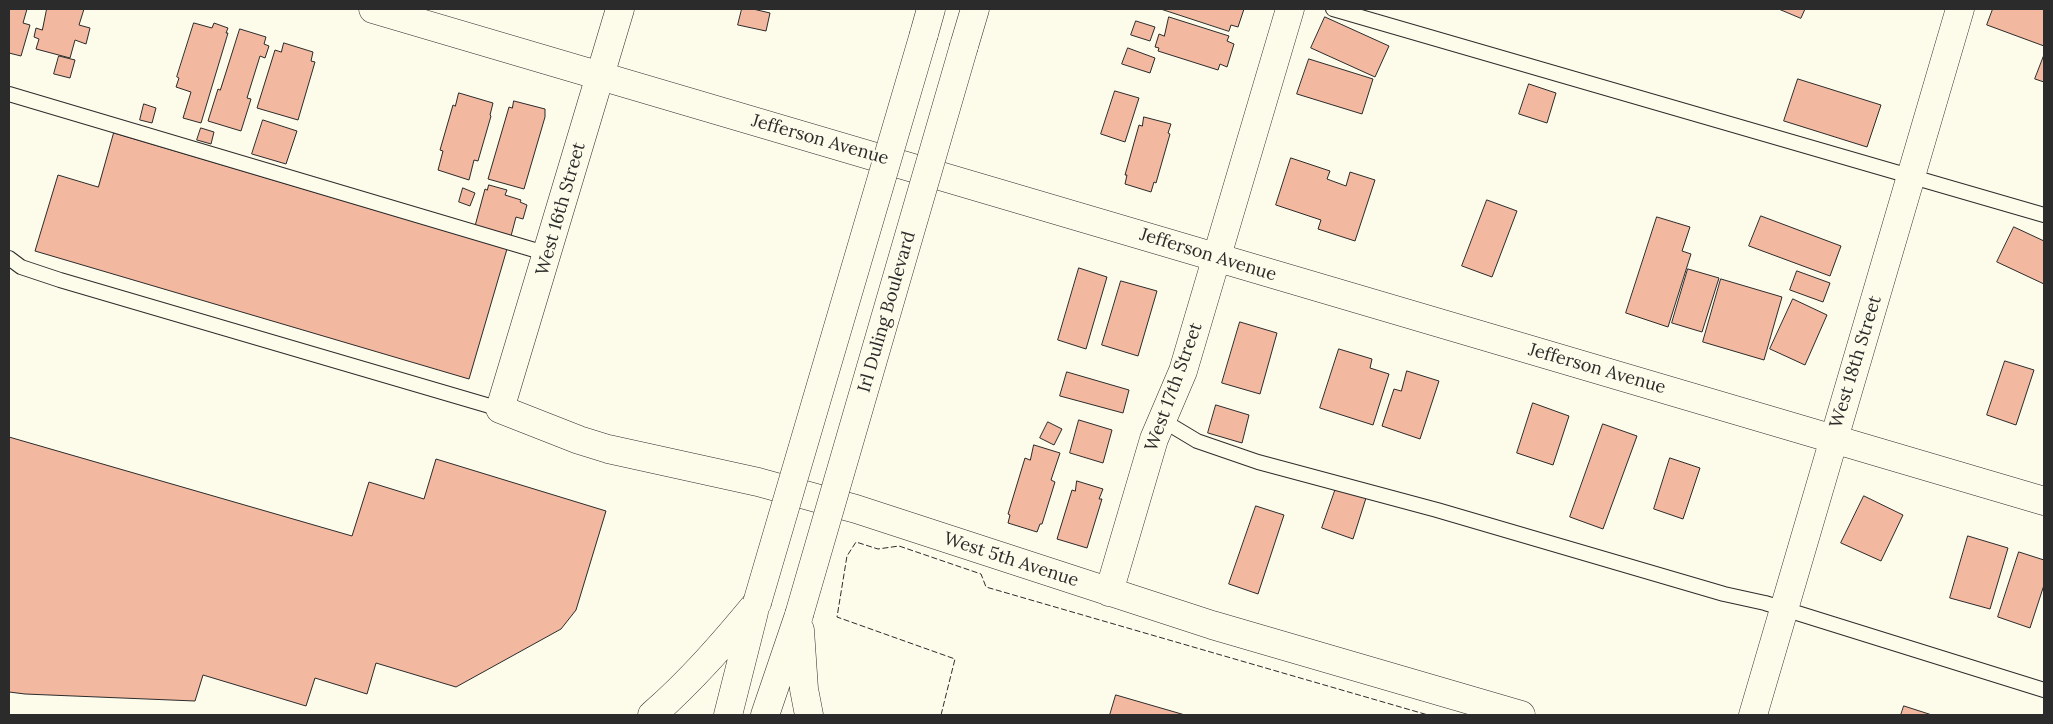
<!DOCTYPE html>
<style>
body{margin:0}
#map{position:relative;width:2053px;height:724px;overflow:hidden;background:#fdfbea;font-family:Lora,serif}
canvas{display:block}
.frame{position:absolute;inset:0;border:10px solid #2b2b2b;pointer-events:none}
</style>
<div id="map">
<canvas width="2053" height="724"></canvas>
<div class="frame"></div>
</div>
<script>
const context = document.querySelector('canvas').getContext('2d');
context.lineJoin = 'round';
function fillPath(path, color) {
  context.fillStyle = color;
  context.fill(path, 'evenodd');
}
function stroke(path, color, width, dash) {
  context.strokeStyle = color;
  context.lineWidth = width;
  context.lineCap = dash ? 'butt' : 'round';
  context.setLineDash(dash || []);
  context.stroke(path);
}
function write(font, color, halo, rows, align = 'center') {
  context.font = font + ' Lora,serif';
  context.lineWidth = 4;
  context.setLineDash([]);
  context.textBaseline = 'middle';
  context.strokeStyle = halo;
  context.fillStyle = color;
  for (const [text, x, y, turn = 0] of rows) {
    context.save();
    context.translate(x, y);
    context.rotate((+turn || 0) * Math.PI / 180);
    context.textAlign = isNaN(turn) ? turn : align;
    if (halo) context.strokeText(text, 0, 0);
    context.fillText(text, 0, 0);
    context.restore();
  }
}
const building = new Path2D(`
 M9 9H27L23 23 30 25 21 56 9 53Z
 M47 9H84L79 25 90 28 86 44 75 40 70 58 36 49 39 39 34 37 36 28 42 30Z
 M742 9H753L770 13 766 31 738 25Z
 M1161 9H1244L1238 27 1231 25 1229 31Z
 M1779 9H1805L1801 18Z
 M1993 9H2044V46L1987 25Z
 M1169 17 1229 36 1227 41 1234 44 1227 67 1220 64 1218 70 1158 51 1159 48 1155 47 1159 34 1164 36Z
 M1325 17 1389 46 1375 77 1311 48Z
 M1136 21 1155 27 1150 41 1131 35Z
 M194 23 212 28 214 23 228 28 226 33H228L201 123 183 118 191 92 176 87 179 78 177 77Z
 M240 29 266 37 264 44 269 46 265 58 260 56 247 98 251 99 241 131 208 121 218 89 220 90Z
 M284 43 313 52 311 61 315 62 298 120 257 108 275 50 281 52Z
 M1128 48 1155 58 1150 73 1122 64Z
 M2044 55V82L2035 79Z
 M59 56 75 60 70 78 54 74Z
 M1309 59 1373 79 1362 114 1297 94Z
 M1798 79 1881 105 1867 147 1784 121Z
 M1529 84 1556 93 1547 123 1519 114Z
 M1115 91 1139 98 1125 142 1101 134Z
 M459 93 493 103 490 115 491 116 478 161 474 160 469 180 438 170 443 151 440 150 453 105 455 106Z
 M514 101 545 109V117L524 189 488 179 509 107 512 108Z
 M144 104 156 108 152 123 140 120Z
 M1144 117 1171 124 1168 133 1170 134 1156 183 1154 182 1151 192 1125 184 1127 175H1125L1139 125 1142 126Z
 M263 120 297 131 286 164 252 154Z
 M201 128 214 132 211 144 197 140Z
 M114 133 507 249 469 379 35 251 58 175 98 187Z
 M1291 158 1330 171 1327 179 1346 186 1350 172 1375 180 1355 241 1318 229 1321 220 1276 205Z
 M489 185 507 190 505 195 521 200 520 202 527 205 523 219 516 217 511 236 475 226 485 189 487 190Z
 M463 188 475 193 470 206 459 202Z
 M1487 200 1517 211 1492 277 1462 266Z
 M1761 216 1841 246 1830 276 1749 246Z
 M1657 217 1690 227 1682 251 1691 254 1668 327 1626 313Z
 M2014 227 2044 241V284L1997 262Z
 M1079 268 1107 277 1086 349 1058 340Z
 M1688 269 1719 278 1702 332 1672 323Z
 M1797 271 1830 283 1823 302 1790 290Z
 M1721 279 1782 297 1764 360 1703 342Z
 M1121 281 1157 291 1138 356 1102 345Z
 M1793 299 1827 315 1805 365 1770 349Z
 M1240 322 1277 333 1260 394 1222 383Z
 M1339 349 1372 359 1370 368 1389 374 1373 425 1320 408Z
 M2005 361 2034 370 2016 425 1987 415Z
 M1407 371 1439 381 1420 439 1382 426 1394 389 1401 391Z
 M1067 372 1129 390 1123 413 1060 396Z
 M1533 403 1569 416 1553 465 1517 453Z
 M1216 405 1249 415 1242 443 1208 433Z
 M1079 420 1112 430 1103 463 1070 453Z
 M1048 422 1062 429 1054 445 1040 438Z
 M1603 424 1637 436 1603 529 1570 517Z
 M9 437 352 536 369 482 424 499 436 459 606 511 576 610 561 629 456 687 376 663 367 694 315 678 306 706 203 675 195 701 25 694 9 692Z
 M1034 445 1060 453 1051 480 1055 482 1042 524H1040L1037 532 1008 523 1010 515 1008 514 1025 458 1030 460Z
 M1670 458 1700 468 1683 519 1654 509Z
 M1077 481 1103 489 1099 499H1102L1087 548 1057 539 1072 490 1075 491Z
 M1336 488 1366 498 1353 539 1322 528Z
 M1864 496 1903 515 1881 561 1841 543Z
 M1256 506 1284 515 1258 594 1229 584Z
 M1968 536 2008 548 1990 609 1950 598Z
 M2019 552 2044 560V585L2030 628 1998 617Z
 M1116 695 1185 715H1110Z
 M1904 706 1932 715H1901Z`);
const service = new Path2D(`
 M1333 9 2044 215
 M9 94 548 254
 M9 258 21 267 60 280 500 409
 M1162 420 1197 441 1258 462 1437 510 1724 594 1765 603 2044 690`);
const minor = new Path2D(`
 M373 9 2044 501
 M620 9 500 409 579 440 608 449 758 482 856 509 1212 625 1521 715
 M1109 592 1154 439 1183 371 1290 9
 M1753 715 1960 9`);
const motorway = new Path2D(`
 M924 34 931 9
 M964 46 975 9
 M800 630 804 689 809 715
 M652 715C691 681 724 643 757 603
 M728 715 754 612
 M765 715 799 615`);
const motorwayBridge = new Path2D(`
 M757 603 924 34
 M799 615 964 46`);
const fence = new Path2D(`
 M941 715 955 659 837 617 847 556 856 542 878 549 899 546 981 574 986 587 1428 715`);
const streetNames = [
 ["Jefferson Avenue",820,140,16],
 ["West 16th Street",561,209,-74],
 ["Jefferson Avenue",1208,255,17],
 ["Irl Duling Boulevard",887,312,-74],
 ["West 18th Street",1856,362,-73],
 ["Jefferson Avenue",1597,369,16],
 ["West 17th Street",1174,387,-70],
 ["West 5th Avenue",1011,560,18]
];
fillPath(building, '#f2b8a0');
stroke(building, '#2b2b2b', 1);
stroke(service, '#2b2b2b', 16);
stroke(minor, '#2b2b2b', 29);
stroke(motorway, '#2b2b2b', 29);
stroke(service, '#fdfbea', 14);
stroke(minor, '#fdfbea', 28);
stroke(motorway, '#fdfbea', 28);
stroke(motorwayBridge, '#2b2b2b', 29, []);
stroke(motorwayBridge, '#fdfbea', 28);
stroke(fence, '#2b2b2b', 1, [6, 2.5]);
write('18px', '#2b2b2b', '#fdfbea', streetNames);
</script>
